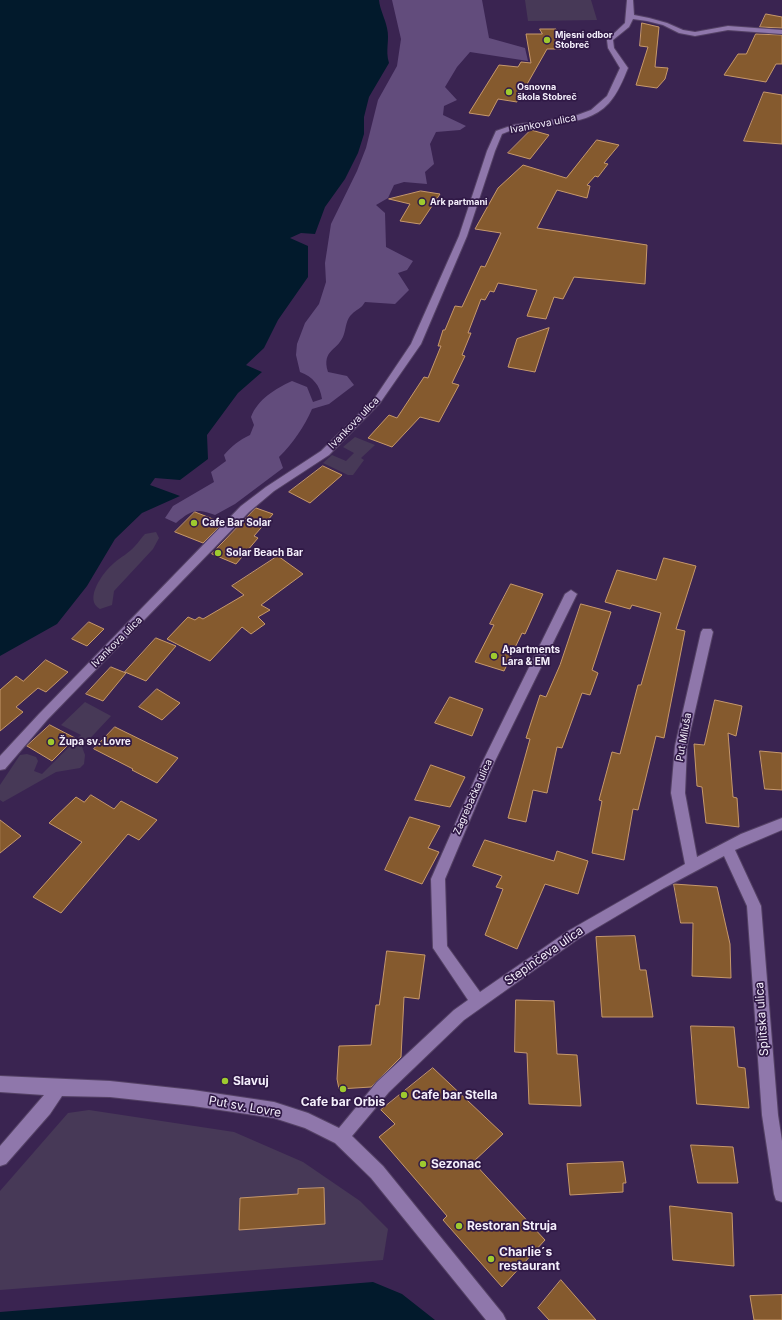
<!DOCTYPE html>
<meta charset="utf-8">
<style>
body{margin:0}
canvas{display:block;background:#3a2451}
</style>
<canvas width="782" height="1320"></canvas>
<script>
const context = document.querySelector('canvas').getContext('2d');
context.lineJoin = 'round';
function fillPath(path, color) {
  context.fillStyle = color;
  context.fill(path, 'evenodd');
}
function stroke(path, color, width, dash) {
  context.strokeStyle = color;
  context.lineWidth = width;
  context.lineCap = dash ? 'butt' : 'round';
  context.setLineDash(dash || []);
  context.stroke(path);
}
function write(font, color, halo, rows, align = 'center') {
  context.font = font + ' Inter,sans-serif';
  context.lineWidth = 3.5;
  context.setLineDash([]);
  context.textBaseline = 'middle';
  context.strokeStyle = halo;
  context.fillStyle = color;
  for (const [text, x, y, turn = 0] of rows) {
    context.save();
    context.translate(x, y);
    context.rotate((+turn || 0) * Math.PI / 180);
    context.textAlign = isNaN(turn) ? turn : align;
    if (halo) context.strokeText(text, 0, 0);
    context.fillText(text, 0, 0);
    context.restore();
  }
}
const green = new Path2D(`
 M518 0H591L597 20 528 21 525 0Z
 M355 437 375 445 361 458 364 460 353 475H348L323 463 332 455 346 461 354 453 343 447Z
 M156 532 159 538 153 549 114 591 112 605 100 609C83 600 103 572 114 563 121 557 129 553 135 546 139 542 141 538 145 534Z
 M85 702 111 716 82 747 85 755 84 764 80 768 56 772 3 802 0 800V785L20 755 27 754 36 757 38 761 34 771 42 774 81 735 61 725Z
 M89 1110 234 1132 303 1162 360 1201 388 1229 383 1260 0 1290V1191L68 1113Z`);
const forest = new Path2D(`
 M392 0H482L489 38 525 48 528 61 470 52 457 67 445 87 457 100 444 106 443 115 466 126 460 130 436 132 430 144 434 164 425 172 427 184 404 182 394 185 388 198 376 205 385 213 386 247 413 261 407 270 398 273 409 290 395 304 365 302C361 309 357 309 352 314 346 319 346 328 344 334 339 351 321 349 328 372L347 376 354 385 329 404 312 409C304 427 293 443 279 457L283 468 235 504 215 515C195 508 192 510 176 523L165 518 173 506 214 482 211 472 226 461 224 455C232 446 239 440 250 435L254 425 251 417C258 399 275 389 292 381L307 387 313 402 322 399C320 385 313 377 300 372L296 355 297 344 305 323 319 304 326 282 325 263 331 224 357 171 366 148 378 100 397 66 401 39Z`);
const water = new Path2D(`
 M0 0H379C380 10 385 18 387 28 390 40 385 50 389 63L369 97 364 117V134L358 153 345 179 325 207 315 234 301 233 290 238 308 246V277L278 320 264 348 246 365 262 372 238 393 207 435 208 459 180 480 155 478 150 485 180 496 142 513 115 539 87 586 57 624 0 656Z
 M373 1282 402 1294 435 1320H0V1312Z`);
const building = new Path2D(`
 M766 14 782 17V28L760 27Z
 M642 23 659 27 655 67 668 68 665 79 657 88 636 85 648 47 640 46Z
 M540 29H556L561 49H547L517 102 498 99 489 116 469 113 499 65 518 67 521 62 531 63 526 34H542Z
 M756 34 782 35V64H776L766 82 724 75 738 54H746Z
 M764 92 782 95V144L744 141Z
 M531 130 549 135 530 159 508 153Z
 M597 140 619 145 604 163 608 164 598 177 595 176 587 185 590 186 587 198 557 190 537 228 647 245 645 284 574 277 563 299 554 297 546 319 527 316 537 290 498 283 494 292 490 291 485 300 481 299 468 333H471L462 355 465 356 452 383 459 385 439 422 420 417 392 447 368 438 389 415 397 418 424 377 428 378 441 346H438L443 330H445L455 306 462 307 481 266 485 267 501 233 475 229 498 188 523 165 566 178Z
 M421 191 440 194 420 224 400 221 410 204 389 199Z
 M549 328 535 372 508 367 517 339Z
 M323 466 342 475 310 503 289 492Z
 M256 508 273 514 254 536 258 538 236 564 212 554Z
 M195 512 223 523 203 543 175 532Z
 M278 556 303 574 261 605 270 610 258 617 265 624 251 634 242 627 210 661 167 639 188 617 195 620 199 617 203 619 244 595 232 586Z
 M664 558 696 566 676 629 685 631 664 738 656 736 638 810 633 809 624 860 592 853 602 801 599 800 612 752 620 754 638 685H641L661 613 632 605 630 609 605 602 617 570 656 580Z
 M511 584 543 594 525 634 522 633 504 671 475 662 494 625 490 624Z
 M581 604 611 612 592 670 598 673 590 695 582 693 562 748 557 747 547 793 533 790 526 822 508 818 530 739 526 738 540 695 546 697 560 665Z
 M89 622 104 629 87 646 72 639Z
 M156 638 176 646 146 681 125 672Z
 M46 660 68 672 46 692 38 688 16 707 23 712 0 731V690L16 676 23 681Z
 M111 667 126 673 103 701 86 694Z
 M157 689 180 703 162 720 139 707Z
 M450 697 483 709 472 736 435 723Z
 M715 700 742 706 736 736 728 733 733 797 737 798 739 827 706 823 702 787 697 786 694 744 704 745Z
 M50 725 75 738 52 761 27 746Z
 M115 727 178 758 157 783 132 770 133 769 94 749Z
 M760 751 782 753V790L765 789Z
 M431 765 465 777 450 807 415 800Z
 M91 795 114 809 121 801 157 820 139 840 128 834 61 913 33 897 82 842 49 823 76 797 84 802Z
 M410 817 440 826 428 848 439 852 422 884 385 870Z
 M0 820 21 836 0 853Z
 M485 840 554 861 557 851 588 861 578 894 545 884 517 949 485 935 503 889 496 887 502 876 473 866Z
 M674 884 717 887 730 944 731 978 692 976 693 923H681Z
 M635 936 640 970H646L653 1017H602L596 937Z
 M387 951 425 955 419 999 404 997 401 1057 371 1087 339 1089 337 1079 339 1046 371 1045 376 1005H379Z
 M516 1000 554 1001 557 1054 577 1055 581 1106 529 1104 527 1053 515 1052Z
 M691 1026 734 1027 738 1067 745 1068 749 1108 697 1104Z
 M433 1068 503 1134 473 1162 545 1240 502 1287 443 1220 447 1216 379 1137 395 1124 381 1110Z
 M691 1145 733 1147 738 1183H698Z
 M623 1162 626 1183H623V1192L570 1195 567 1164Z
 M324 1188 325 1224 239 1230 240 1198 298 1194V1189Z
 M670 1206 732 1213 734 1266 673 1260Z
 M561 1280 596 1320H549L538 1308Z
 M782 1295V1320H754L750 1296Z`);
const street = new Path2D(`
 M627 0H633L634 15 649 18 667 23 683 30 695 32 728 26 782 30V34L728 30 695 36 679 33 663 25 647 21 633 19 629 27 613 40 614 48 628 68C623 80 618 93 609 103 583 132 535 119 502 134L495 151 467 236 421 344 380 403 329 455 274 491 249 512 47 720 5 769 0 770V756L39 714 241 506 266 487 321 451 374 399 411 344 459 236 487 151 496 131 513 125 572 117 591 110 607 96 620 68 608 48 607 40 625 23Z
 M571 590 577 594 494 763 445 879 447 946 480 992 568 931 685 864 671 793 675 746 701 632 703 629H711L713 632 687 746 685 793 697 857 741 834 782 818V830L735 850 761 906 778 1115 782 1141V1202L776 1200 774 1194 762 1115 747 906 724 856 664 888 578 939 464 1020 389 1092 352 1136 383 1166 503 1314 506 1320H486L371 1178 335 1143 305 1128 274 1118 193 1106 110 1097 62 1096 50 1114 6 1164 0 1166V1146L44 1095 0 1092V1076L110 1081 193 1090 274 1102 308 1113 339 1128 377 1082 454 1010 468 1000 433 948 431 879 482 763 565 594Z`);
const markers = [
 [547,40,4,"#9eca2f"],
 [509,92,4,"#9eca2f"],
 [422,202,4,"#9eca2f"],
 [194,523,4,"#9eca2f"],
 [218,553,4,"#9eca2f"],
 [494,656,4,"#9eca2f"],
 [51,742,4,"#9eca2f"],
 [225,1081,4,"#9eca2f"],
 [343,1089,4,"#9eca2f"],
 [404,1095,4,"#9eca2f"],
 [423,1164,4,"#9eca2f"],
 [459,1226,4,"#9eca2f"],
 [491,1259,4,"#9eca2f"]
];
const farPoinames = [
 ["Mjesni odbor",555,35],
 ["Stobreč",555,45],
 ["Osnovna",517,87],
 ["škola Stobreč",517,97],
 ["Ark partmani",430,202]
];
const streetNames = [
 ["Ivankova ulica",543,124,-11],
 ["Ivankova ulica",354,423,-46],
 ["Ivankova ulica",117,642,-45],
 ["Put Miluša",684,737,-80],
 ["Zagrebačka ulica",473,797,-66]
];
const poiNames = [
 ["Cafe Bar Solar",202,523],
 ["Solar Beach Bar",226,553],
 ["Apartments",502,650],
 ["Lara & EM",502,662],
 ["Župa sv. Lovre",59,742]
];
const nearStreetnames = [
 ["Stepinčeva ulica",544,956,-35],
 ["Splitska ulica",762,1019,-94],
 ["Put sv. Lovre",245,1107,10]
];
const nearPoinames = [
 ["Slavuj",233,1081],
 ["Cafe bar Stella",412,1095],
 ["Cafe bar Orbis",343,1102,"center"],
 ["Sezonac",431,1164],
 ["Restoran Struja",467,1226],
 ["Charlie´s",499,1252],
 ["restaurant",499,1266]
];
fillPath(green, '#473957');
fillPath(forest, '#624c7c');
fillPath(water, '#021a2c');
fillPath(building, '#855a2e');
stroke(building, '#c6986b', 1);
stroke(street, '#544165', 2);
fillPath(street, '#8f77ab');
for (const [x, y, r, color] of markers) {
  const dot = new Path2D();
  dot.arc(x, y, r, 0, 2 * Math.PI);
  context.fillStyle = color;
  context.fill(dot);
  stroke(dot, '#301946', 1.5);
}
write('bold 9px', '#f4effb', '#301946', farPoinames, 'left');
write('10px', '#f4effb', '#301946', streetNames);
write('bold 10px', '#f4effb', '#301946', poiNames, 'left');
write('12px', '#f4effb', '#301946', nearStreetnames);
write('bold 12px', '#f4effb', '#301946', nearPoinames, 'left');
</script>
